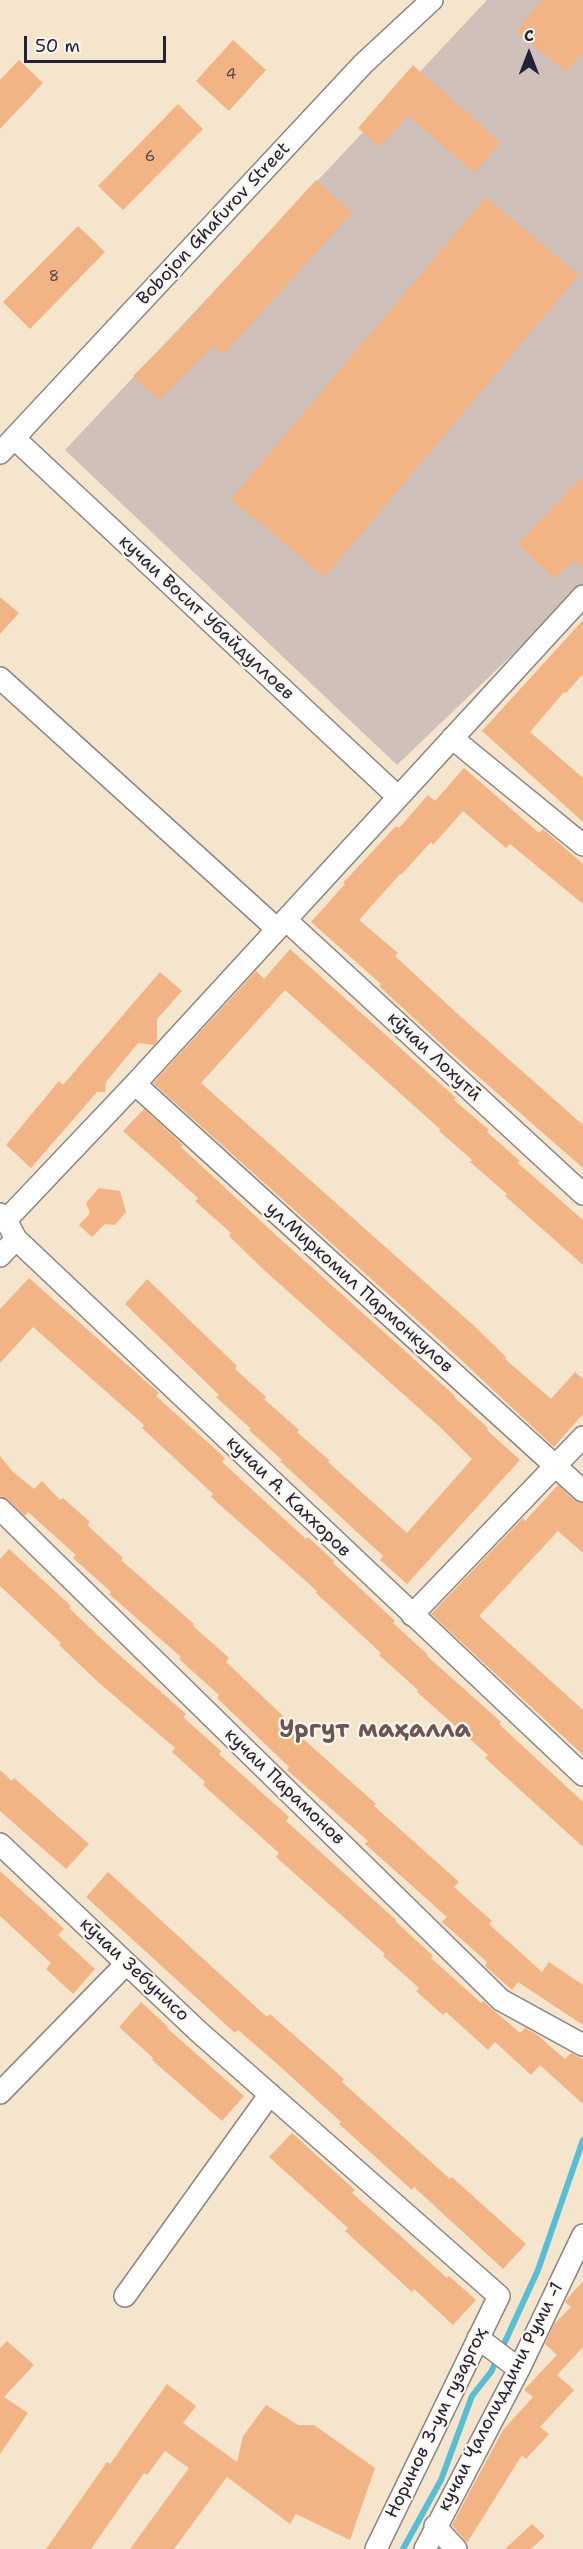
<!DOCTYPE html>
<meta charset="utf-8">
<style>
body{margin:0}
#map{position:relative;width:583px;height:2549px;overflow:hidden;background:#f4e5cc;font-family:"Shantell Sans",sans-serif}
canvas{display:block}
.north{position:absolute;left:499px;top:24px;width:60px;height:60px;-webkit-text-stroke:4px #fbf7ec;paint-order:stroke;rotate:0deg;font-size:16px;font-weight:700;line-height:24px;text-align:center;color:#22223b}
.north::after{content:'';display:block;margin:auto;width:21px;height:27px;background:#22223b;clip-path:polygon(50% 0,100% 100%,50% 72%,0 100%)}
.scale{position:absolute;left:24px;top:36px;width:142px;height:27px;box-sizing:border-box;border:3px solid #22223b;border-top:0;padding-left:8px;font-size:18px;line-height:21px;white-space:nowrap;color:#22223b;-webkit-text-stroke:4px #fbf7ec;paint-order:stroke}
</style>
<div id="map">
<canvas width="583" height="2549"></canvas>
<div class="north">С</div>
<div class="scale">50 m</div>
</div>
<script>
const context = document.querySelector('canvas').getContext('2d');
context.lineJoin = 'round';
function fillPath(path, color) {
  context.fillStyle = color;
  context.fill(path, 'evenodd');
}
function stroke(path, color, width, dash) {
  context.strokeStyle = color;
  context.lineWidth = width;
  context.lineCap = dash ? 'butt' : 'round';
  context.setLineDash(dash || []);
  context.stroke(path);
}
function write(font, color, halo, rows, align = 'center') {
  context.font = font + ' "Shantell Sans",sans-serif';
  context.lineWidth = 4.5;
  context.setLineDash([]);
  context.textBaseline = 'middle';
  context.strokeStyle = halo;
  context.fillStyle = color;
  for (const [text, x, y, turn = 0] of rows) {
    context.save();
    context.translate(x, y);
    context.rotate((+turn || 0) * Math.PI / 180);
    context.textAlign = isNaN(turn) ? turn : align;
    if (halo) context.strokeText(text, 0, 0);
    context.fillText(text, 0, 0);
    context.restore();
  }
}
const industrial = new Path2D(`
 M487 0H583V587L397 765 65 450Z`);
const stream = new Path2D(`
 M403 2549 441 2480 472 2396 491 2372 538 2270 583 2140`);
const building = new Path2D(`
 M542 0H583V52L566 72 516 31Z
 M233 40 266 70 229 111 196 81Z
 M19 60 43 83 0 129V80Z
 M413 65 501 143 474 173 408 115 380 147 358 128Z
 M178 104 203 129 123 210 98 186Z
 M316 180 352 213 223 355 213 346 159 400 133 376 181 328Z
 M486 197 579 275 325 577 231 499Z
 M78 226 105 252 30 329 3 302Z
 M583 476V569L574 560 555 579 518 544Z
 M0 597 19 613 0 634Z
 M583 620V674L566 693 564 692 530 732 583 778V822L482 731Z
 M464 768 539 833 543 829 583 864V904L510 844 506 848 463 811 433 845 431 842 401 875 400 874 359 920 398 953 395 956 461 1017 583 1125V1168L449 1051 379 986 381 984 311 922 345 884 343 883 396 826 399 828 428 795 435 801Z
 M290 949 456 1098 454 1100 489 1130 487 1132 520 1161 518 1163 583 1220V1265L505 1196 507 1194 470 1162 472 1160 439 1131 441 1130 285 990 201 1083 472 1324 506 1357 505 1359 551 1399 575 1372 583 1379V1414L554 1447 458 1357 153 1083 256 971 264 979Z
 M160 972 182 991 157 1019V1041L154 1045 138 1043 106 1082 105 1092H97L31 1168 6 1145 59 1081 63 1085Z
 M144 1109 183 1145 181 1147 278 1237 455 1396 454 1397 488 1428 487 1430 520 1460 407 1584 380 1560 383 1556 280 1461 282 1460 249 1430 251 1429 216 1397 219 1395 125 1304 147 1279 237 1366 235 1369 266 1397 264 1399 299 1430 297 1432 330 1461 328 1462 407 1533 472 1459 440 1427 264 1270 229 1236 231 1233 195 1201 198 1198 123 1131Z
 M99 1188 120 1191 126 1212 115 1225 105 1224 92 1237 79 1225 90 1213 86 1203Z
 M29 1278 159 1393 156 1396 225 1458 222 1462 306 1539 308 1537 334 1561 333 1563 395 1621 393 1623 428 1655 427 1656 501 1722 499 1724 583 1802V1847L485 1758 488 1755 417 1692 418 1690 379 1655 381 1653 316 1593 317 1591 211 1497 213 1494 142 1428 144 1425 33 1327 0 1363V1309Z
 M0 1456 13 1472 34 1489 42 1481 60 1500 63 1498 90 1522 87 1525 123 1558 121 1560 194 1624 193 1626 229 1658 226 1662 302 1734 300 1736 376 1804 374 1806 459 1882 454 1887 492 1921 489 1924 542 1972 549 1962 583 1985V2025L518 1982 512 1990 485 1966 487 1962 442 1922 447 1917 365 1844 368 1841 287 1770 289 1767 217 1698 219 1695 179 1659 181 1657 109 1594 111 1592 73 1558 76 1555 28 1512 25 1516 8 1500 0 1497Z
 M558 1485 574 1500 583 1503V1553L558 1531 479 1616 583 1710V1755L431 1614 523 1518 525 1521Z
 M9 1549 71 1606 69 1608 108 1645 186 1714 183 1717 221 1751 219 1754 289 1817 286 1821 396 1920 395 1921 433 1956 431 1958 481 2003 483 2001 520 2033 525 2028 536 2034 565 2059 571 2053 583 2059V2104L540 2065 531 2075 495 2042 488 2050 446 2012 443 2015 416 1991 419 1988 383 1956 385 1954 276 1857 279 1853 203 1785 205 1782 172 1752 175 1748 97 1681 59 1645 61 1643 0 1586V1559Z
 M0 1770 12 1781 14 1778 89 1844 66 1869 0 1811Z
 M0 1871 64 1929 58 1935 95 1969 73 1994 46 1969 51 1963 0 1916Z
 M108 1872 267 2017 270 2014 344 2079 342 2082 450 2179 452 2177 526 2244 503 2269 414 2187 412 2190 339 2124 341 2122 275 2062 238 2030 235 2033 86 1897Z
 M141 2002 168 2027 167 2028 244 2096 222 2121 152 2060 153 2058 119 2027Z
 M292 2133 355 2190 352 2193 395 2231 447 2278 449 2276 476 2300 453 2325 414 2289 412 2292 345 2231 348 2228 269 2157Z
 M583 2281V2347L557 2375 574 2390 540 2427 549 2434 526 2459 522 2455 467 2543 452 2525 503 2430 533 2397 524 2390 557 2355 545 2344 554 2324 571 2307 565 2302 567 2299Z
 M7 2341 34 2365 4 2397 28 2413 0 2454V2348Z
 M167 2384 196 2406 183 2423 237 2462 243 2436 266 2405 298 2425H314L375 2468 350 2540 296 2514 290 2524 227 2477 174 2549H130L189 2468 165 2451 147 2475 144 2473 91 2549H46L107 2462 110 2464Z
 M532 2524 545 2536 531 2549H505Z`);
const minor = new Path2D(`
 M14 438 398 797
 M0 453 363 64 432 0
 M0 678 277 929
 M452 738 583 845
 M286 920 583 1194
 M135 1084 583 1491
 M0 1214 6 1220 16 1239 583 1775
 M6 1220 135 1084 583 596
 M0 1256 16 1239
 M0 1509 501 2000 583 2045
 M412 1615 583 1437
 M0 1844 199 2032 499 2296 376 2549
 M0 2093 126 1964
 M125 2296 270 2094
 M478 2338 519 2369
 M435 2526 456 2549
 M425 2549 519 2369 583 2235`);
const numberNames = [
 ["4",231,75],
 ["6",150,157],
 ["8",54,277]
];
const streetNames = [
 ["Bobojon Ghafurov Street",214,224,-47],
 ["кучаи Восит Убайдуллоев",206,618,43],
 ["кӯчаи Лохутӣ",434,1057,43],
 ["ул.Миркомил Пармонкулов",359,1288,42],
 ["кучаи А. Каххоров",288,1497,44],
 ["кучаи Парамонов",284,1787,44],
 ["кӯчаи Зебунисо",134,1970,43],
 ["кучаи Ҷалолиддини Руми -1",501,2397,-63],
 ["Норинов 3-ум гузаргоҳ",437,2423,-64]
];
const districtNames = [
 ["Ургут маҳалла",375,1731]
];
fillPath(industrial, '#cfc1ba');
stroke(stream, '#58bed5', 6);
fillPath(building, '#f3b485');
stroke(minor, '#8b8484', 24);
stroke(minor, '#fff', 21);
write('15px', '#56464e', null, numberNames);
write('18px', '#22223b', '#fbf7ec', streetNames);
write('bold 24px', '#6b5555', '#fbf7ec', districtNames);
</script>
